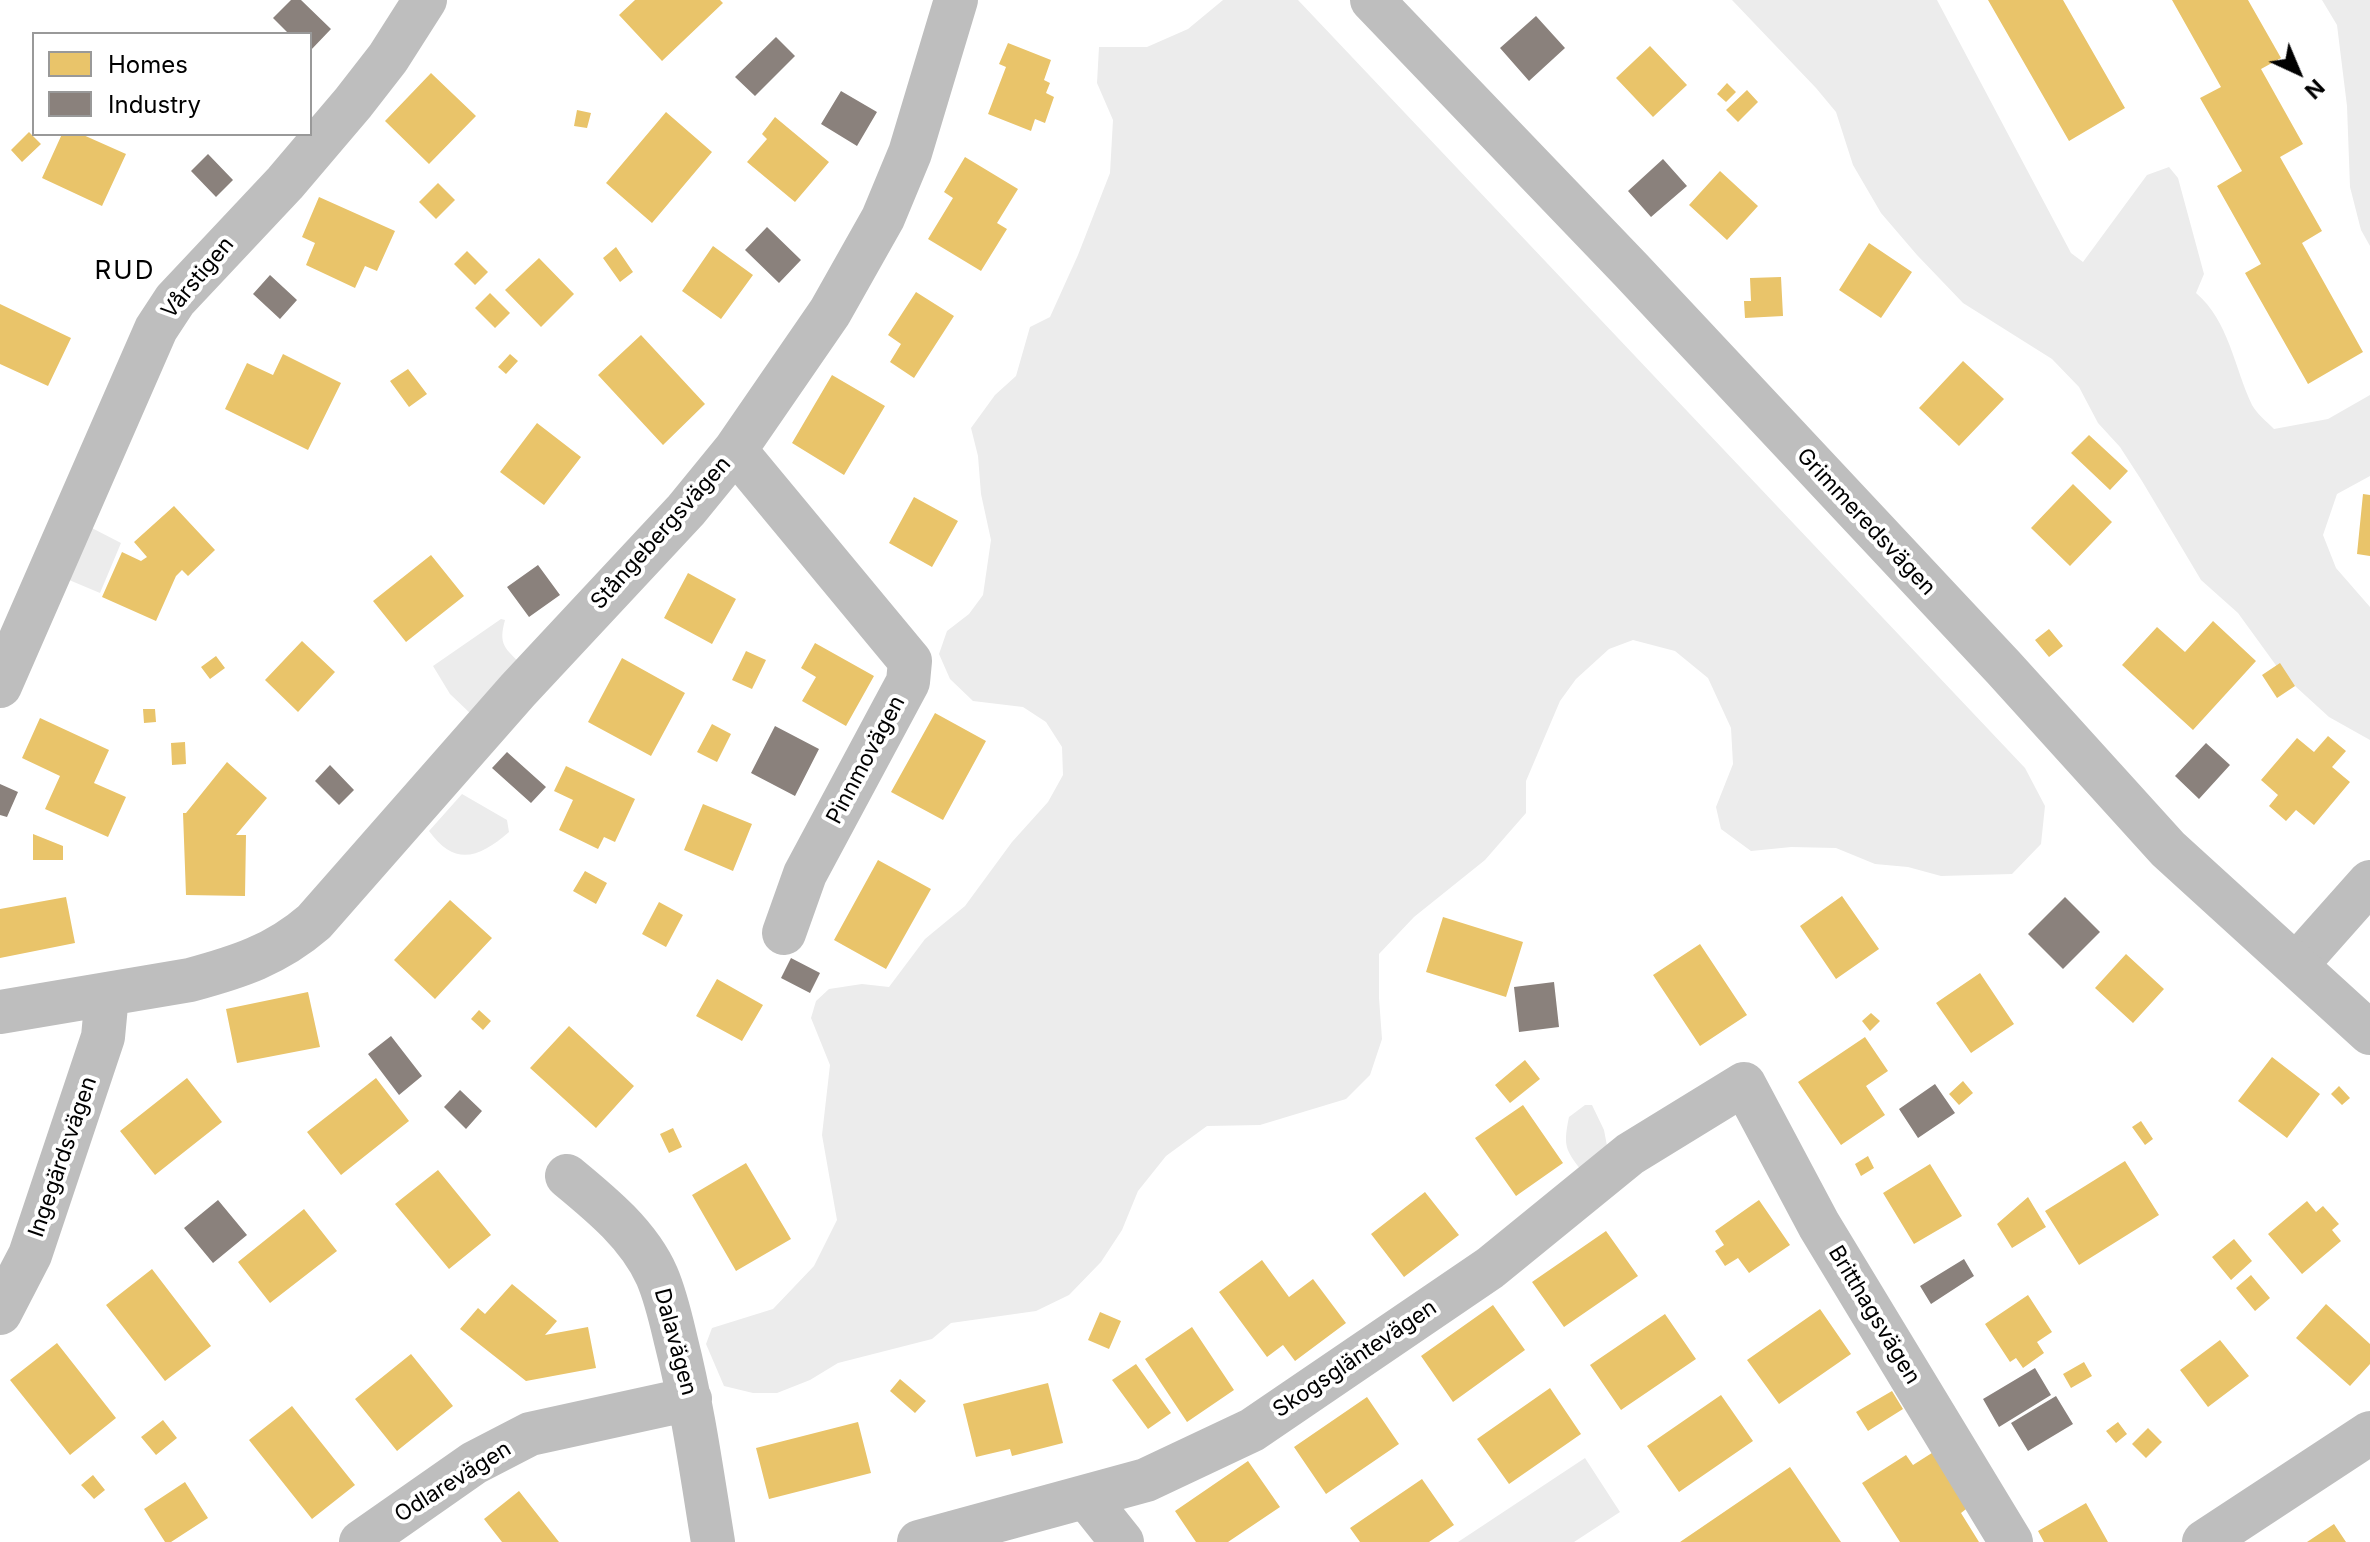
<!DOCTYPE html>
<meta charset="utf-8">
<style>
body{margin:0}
#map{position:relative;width:2370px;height:1542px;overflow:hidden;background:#fff;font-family:Inter,sans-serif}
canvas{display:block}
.legend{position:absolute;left:32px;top:32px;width:280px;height:104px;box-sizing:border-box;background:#fff;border:2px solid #999;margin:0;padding:10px 14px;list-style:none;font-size:24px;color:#000}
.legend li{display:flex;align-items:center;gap:16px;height:40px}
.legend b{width:40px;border:2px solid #999}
.north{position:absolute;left:2258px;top:32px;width:80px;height:80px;-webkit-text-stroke:6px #fff;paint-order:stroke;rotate:136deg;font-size:22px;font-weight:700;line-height:32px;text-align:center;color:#000}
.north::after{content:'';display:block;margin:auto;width:28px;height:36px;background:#000;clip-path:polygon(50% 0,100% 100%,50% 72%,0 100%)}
</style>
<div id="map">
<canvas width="2370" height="1542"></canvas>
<ul class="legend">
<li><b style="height:22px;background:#e9c46a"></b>Homes</li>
<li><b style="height:22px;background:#8a817c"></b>Industry</li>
</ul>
<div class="north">N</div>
</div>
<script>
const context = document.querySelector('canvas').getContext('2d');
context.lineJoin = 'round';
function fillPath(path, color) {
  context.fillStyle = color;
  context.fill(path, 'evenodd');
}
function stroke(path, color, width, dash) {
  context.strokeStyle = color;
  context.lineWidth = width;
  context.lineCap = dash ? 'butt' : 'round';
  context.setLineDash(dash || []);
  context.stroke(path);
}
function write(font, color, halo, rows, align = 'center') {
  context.font = font + ' Inter,sans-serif';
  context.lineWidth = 8;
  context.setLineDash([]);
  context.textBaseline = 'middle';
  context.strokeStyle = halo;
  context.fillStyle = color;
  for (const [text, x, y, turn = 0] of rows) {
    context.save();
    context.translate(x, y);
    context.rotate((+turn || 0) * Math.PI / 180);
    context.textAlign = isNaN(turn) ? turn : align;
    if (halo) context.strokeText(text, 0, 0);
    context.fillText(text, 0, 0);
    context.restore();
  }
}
const green = new Path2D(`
 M1223 0H1298L2025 768 2045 806 2041 844 2012 874 1941 876 1908 867 1875 864 1836 848 1791 847 1751 851 1721 829 1716 807 1733 764 1731 728 1708 678 1675 651 1633 640 1609 649 1576 679 1560 701 1526 781V813L1485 860 1414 917 1379 954V998L1382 1039 1370 1075 1346 1099 1260 1125 1207 1126 1166 1156 1138 1191 1122 1230 1101 1262 1069 1295 1036 1311 951 1323 932 1339 838 1363 810 1380 777 1393H753L724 1386 706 1344 712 1328 773 1309 814 1266 837 1220 822 1135 830 1065 811 1018 816 1001 829 989 862 984 889 987 925 939 965 906 1012 842 1048 802 1063 775 1062 747 1046 722 1023 707 973 701 950 679 939 654 947 631 969 614 983 595 991 540 981 494 978 456 971 428 995 395 1016 376 1030 327 1050 317 1078 255 1110 173 1113 120 1097 83 1099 47H1147L1188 29Z
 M1732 0H1937L2071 253 2083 262 2147 175 2169 167 2178 178 2204 274 2196 293C2229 321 2234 367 2252 405 2257 414 2267 422 2274 429L2328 419 2370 395V476L2337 494 2323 535 2336 568 2370 607V740L2329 717 2283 675 2238 613 2201 580 2142 481 2120 447 2098 423 2079 387 2052 359 1963 303 1917 255 1881 213 1853 165 1836 112 1816 88Z
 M2322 0H2370V246L2361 230 2350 187 2347 106 2337 25Z
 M86 525 121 543 100 593 62 577Z
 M501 619 505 620C498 645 505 648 522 665L472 715 450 694 433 666Z
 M462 794 507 820 509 832C479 858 455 867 429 831Z
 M1585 1105H1592L1604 1130 1608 1151 1585 1176C1567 1150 1562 1150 1569 1117Z
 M1585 1458 1620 1512 1574 1542H1458Z`);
const homes = new Path2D(`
 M635 0H720L723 3 662 61 619 15Z
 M1988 0H2063L2125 108 2069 141Z
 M2172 0H2248L2281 58 2261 69 2303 144 2280 157 2322 231 2302 243 2363 352 2308 384 2245 273 2261 264 2217 186 2242 171 2200 98 2221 87Z
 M1008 43 1051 60 1044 80 1050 83 1046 93 1054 97 1045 123 1035 119 1031 131 988 114 1006 67 999 64Z
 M1650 46 1687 85 1653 117 1616 78Z
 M431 73 476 116 429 164 385 121Z
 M1727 83 1736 92 1726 102 1717 94Z
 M1747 90 1758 102 1738 122 1726 110Z
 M577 110 591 113 587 128 574 126Z
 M666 112 712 152 652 223 606 183Z
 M775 117 829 162 795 202 747 162 767 139 762 134Z
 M29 132 41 144 22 162 11 150Z
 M62 134H81L126 154 102 206 42 178Z
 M965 157 1018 189 997 223 1007 229 981 271 928 239 953 198 944 192Z
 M1720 171 1758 206 1727 240 1689 205Z
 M438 183 455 200 436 219 419 202Z
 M319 197 395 231 377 271 365 266 355 288 306 265 315 243 302 237Z
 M1869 243 1912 272 1881 318 1839 290Z
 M713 246 753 275 721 319 682 291Z
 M616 247 633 272 620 282 603 258Z
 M467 251 488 272 475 285 454 264Z
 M539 258 574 294 541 327 505 290Z
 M1781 277 1783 316 1745 318 1744 301H1751L1750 278Z
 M916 292 954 316 914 378 890 362 901 344 888 335Z
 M490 293 510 313 495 328 475 308Z
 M0 304 71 338 48 386 0 364Z
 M641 335 705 404 663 445 598 375Z
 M283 354 341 383 308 450 225 409 247 363 273 375Z
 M510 354 518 361 506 374 498 367Z
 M1963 361 2004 399 1959 446 1919 408Z
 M408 369 427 394 409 407 390 381Z
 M832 375 885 406 844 475 792 443Z
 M537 423 581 457 544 505 500 472Z
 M2089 435 2128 471 2110 490 2071 453Z
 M2073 484 2112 522 2070 566 2031 528Z
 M2363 494 2370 495V556L2357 554Z
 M914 497 958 521 932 567 889 543Z
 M174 506 215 550 188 576 182 570 176 576 156 621 102 597 122 552 141 561 147 557 134 542Z
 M431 555 464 596 406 642 373 601Z
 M688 573 736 599 712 644 664 618Z
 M2213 621 2256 661 2193 730 2122 665 2157 627 2185 652Z
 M2049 629 2063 646 2049 657 2035 640Z
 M302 641 335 672 298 712 265 680Z
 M815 643 874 676 846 726 802 701 816 677 801 668Z
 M746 651 766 660 752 689 732 680Z
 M216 656 225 668 210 679 201 667Z
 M622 658 685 693 651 756 588 722Z
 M2280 663 2295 686 2277 698 2262 675Z
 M143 709H155L156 722 144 723Z
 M935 713 986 741 943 820 891 792Z
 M40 718 109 750 94 783 126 797 108 837 45 809 60 776 22 758Z
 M712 724 731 734 717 762 697 752Z
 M2328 736 2346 751 2332 767 2350 782 2314 825 2296 810 2286 821 2269 806 2278 795 2261 780 2297 738 2314 752Z
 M185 742 186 764 172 765 171 743Z
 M227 762 267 798 236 835H246L245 896 186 895 183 813H186Z
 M566 766 635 799 615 842 604 837 598 849 559 830 573 800 554 791Z
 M703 804 752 824 733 871 684 850Z
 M33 834 63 846V860H33Z
 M878 860 931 889 886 969 834 940Z
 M585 871 607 883 596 904 573 891Z
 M1842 896 1879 949 1836 979 1800 926Z
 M66 897 75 943 0 958V909Z
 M450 900 492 938 435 999 394 960Z
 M659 902 683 915 666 947 642 934Z
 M1443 917 1523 942 1506 997 1426 972Z
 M1700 944 1747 1015 1700 1046 1653 975Z
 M2126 954 2164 989 2133 1023 2095 988Z
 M1980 973 2014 1024 1971 1053 1936 1003Z
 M717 979 763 1005 742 1041 696 1016Z
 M308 992 320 1047 237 1063 226 1009Z
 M479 1010 491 1021 483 1030 471 1019Z
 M1871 1013 1880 1021 1870 1031 1862 1021Z
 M569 1026 634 1086 596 1128 530 1068Z
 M1865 1037 1888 1071 1866 1086 1885 1115 1841 1145 1798 1082Z
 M2272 1057 2320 1094 2287 1138 2238 1101Z
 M1525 1060 1540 1079 1510 1103 1495 1085Z
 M187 1078 222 1122 155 1175 120 1131Z
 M376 1078 409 1121 341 1175 307 1132Z
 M1963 1081 1973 1093 1959 1105 1949 1094Z
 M2339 1086 2350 1098 2342 1105 2331 1094Z
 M1523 1105 1563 1163 1516 1196 1475 1138Z
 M2141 1121 2153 1139 2145 1145 2132 1127Z
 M673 1128 682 1147 669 1153 660 1134Z
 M1868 1156 1874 1168 1861 1176 1855 1164Z
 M2125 1161 2159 1215 2079 1265 2045 1211Z
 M746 1163 791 1239 736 1271 692 1195Z
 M1930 1164 1962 1216 1914 1244 1883 1193Z
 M438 1170 491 1235 449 1269 395 1204Z
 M1425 1192 1459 1235 1404 1277 1371 1234Z
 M2028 1197 2046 1227 2012 1248 1997 1224Z
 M1759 1200 1790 1245 1749 1273 1738 1258 1725 1266 1715 1251 1724 1245 1715 1231Z
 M2307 1201 2316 1212 2323 1206 2339 1224 2332 1230 2341 1241 2302 1274 2268 1234Z
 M304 1209 337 1251 270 1303 238 1262Z
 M1606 1231 1638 1276 1564 1327 1532 1282Z
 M2234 1239 2252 1261 2231 1280 2212 1257Z
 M1262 1260 1289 1297 1313 1279 1346 1323 1295 1361 1283 1345 1267 1357 1219 1292Z
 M152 1269 211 1346 165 1381 106 1305Z
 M2251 1275 2270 1298 2255 1311 2236 1288Z
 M512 1284 557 1321 545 1335 588 1327 596 1368 526 1381 460 1329 478 1308 485 1314Z
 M2028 1295 2052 1332 2037 1342 2044 1353 2023 1368 2016 1358 2010 1362 1985 1324Z
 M2326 1304 2370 1344V1364L2350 1386 2296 1338Z
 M1493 1305 1525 1350 1453 1402 1421 1356Z
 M1820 1309 1851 1354 1779 1404 1747 1360Z
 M1100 1312 1121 1321 1109 1349 1088 1340Z
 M1665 1314 1696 1359 1621 1410 1590 1365Z
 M1192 1327 1234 1390 1187 1422 1145 1359Z
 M2220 1340 2249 1376 2208 1407 2180 1370Z
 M57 1343 116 1418 70 1455 10 1380Z
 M411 1354 453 1406 397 1451 355 1399Z
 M2084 1362 2092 1376 2071 1388 2063 1374Z
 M1136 1364 1171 1413 1148 1429 1112 1380Z
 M900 1379 926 1401 915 1413 890 1391Z
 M1048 1383 1063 1443 1012 1456 1010 1449 976 1457 963 1404Z
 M1550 1388 1581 1434 1509 1484 1477 1439Z
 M1892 1391 1903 1409 1868 1431 1856 1412Z
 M1721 1395 1753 1441 1679 1492 1647 1446Z
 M1367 1397 1399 1444 1326 1494 1294 1447Z
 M292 1406 355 1485 312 1519 249 1440Z
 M163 1420 177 1438 156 1455 141 1437Z
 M858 1422 871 1473 769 1499 756 1448Z
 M2118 1422 2127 1434 2116 1443 2106 1431Z
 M2148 1428 2162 1442 2146 1458 2132 1444Z
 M1935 1451 1970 1506 1961 1513 1979 1542H1900L1862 1483 1906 1455 1913 1465Z
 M1248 1461 1280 1507 1228 1542H1196L1175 1511Z
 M1790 1467 1841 1542H1680Z
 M93 1475 105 1490 94 1499 81 1485Z
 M1422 1479 1454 1525 1429 1542H1360L1350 1528Z
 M185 1482 208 1518 171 1542H165L144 1509Z
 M519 1491 559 1542H502L484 1519Z
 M2086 1503 2108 1542H2044L2038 1531Z
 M2334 1524 2346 1542H2307Z`);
const industry = new Path2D(`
 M291 0H301L331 29 310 51V34H289L273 18Z
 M1536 16 1565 48 1529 81 1500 48Z
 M776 37 795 56 755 96 735 77Z
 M841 91 877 112 857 146 821 124Z
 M208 154 233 180 216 197 191 171Z
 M1663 159 1687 186 1651 217 1628 191Z
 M767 227 801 260 779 283 745 250Z
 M270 275 297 300 280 319 253 294Z
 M538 565 560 595 529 617 507 587Z
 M775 726 819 749 795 796 751 773Z
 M2206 743 2230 765 2199 799 2175 776Z
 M507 752 546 787 531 803 492 768Z
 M330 765 354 790 339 805 315 781Z
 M0 784 18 792 7 817 0 815Z
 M2065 897 2100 932 2063 969 2028 934Z
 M791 958 820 973 810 993 781 978Z
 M1554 982 1559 1027 1519 1032 1514 987Z
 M391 1036 422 1076 399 1095 368 1054Z
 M1935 1084 1955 1113 1918 1138 1899 1109Z
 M460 1090 482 1111 466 1129 444 1107Z
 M218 1200 247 1235 213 1263 184 1228Z
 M1964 1259 1974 1276 1931 1304 1920 1286Z
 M2035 1368 2051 1395 1999 1427 1983 1399Z
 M2056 1396 2073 1424 2028 1451 2011 1423Z`);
const minor = new Path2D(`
 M735 450 910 661 908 682 805 874 784 933
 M0 686 156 329 175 300 285 183 353 103 388 58 425 0
 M2297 964 2370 882
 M0 1012 190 980C238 967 276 955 314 922L518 690 686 510 735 450 830 312 883 218 910 153 956 0
 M567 1176C601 1204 639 1235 657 1276 666 1297 671 1320 676 1341 693 1408 702 1475 713 1542
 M0 1313 30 1255 103 1037 107 995
 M1087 1498 1122 1542
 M361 1542 474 1463 530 1434 690 1399
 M919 1542 1146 1480 1252 1430 1490 1268 1630 1154 1744 1084 1819 1225 2011 1542
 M2204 1542 2370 1433`);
const tertiary = new Path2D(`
 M1372 0 1631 270 2003 667 2168 849 2370 1033`);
const streetNames = [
 ["Vårstigen",198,278,-50],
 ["Grimmeredsvägen",1866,522,47],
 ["Stångebergsvägen",661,533,-48],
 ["Pinnmovägen",866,760,-62],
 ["Ingegärdsvägen",63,1157,-71],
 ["Britthagsvägen",1874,1315,59],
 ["Dalavägen",675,1342,75],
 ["Skogsgläntevägen",1355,1359,-34],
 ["Odlarevägen",453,1482,-32]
];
const quarterNames = [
 ["RUD",125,271]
];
fillPath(green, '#ececec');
fillPath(homes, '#e9c46a');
fillPath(industry, '#8a817c');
stroke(minor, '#bebebe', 44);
stroke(tertiary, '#bebebe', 44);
write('22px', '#000', '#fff', streetNames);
context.letterSpacing = '2px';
write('26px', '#000', '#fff', quarterNames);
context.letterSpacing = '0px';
</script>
